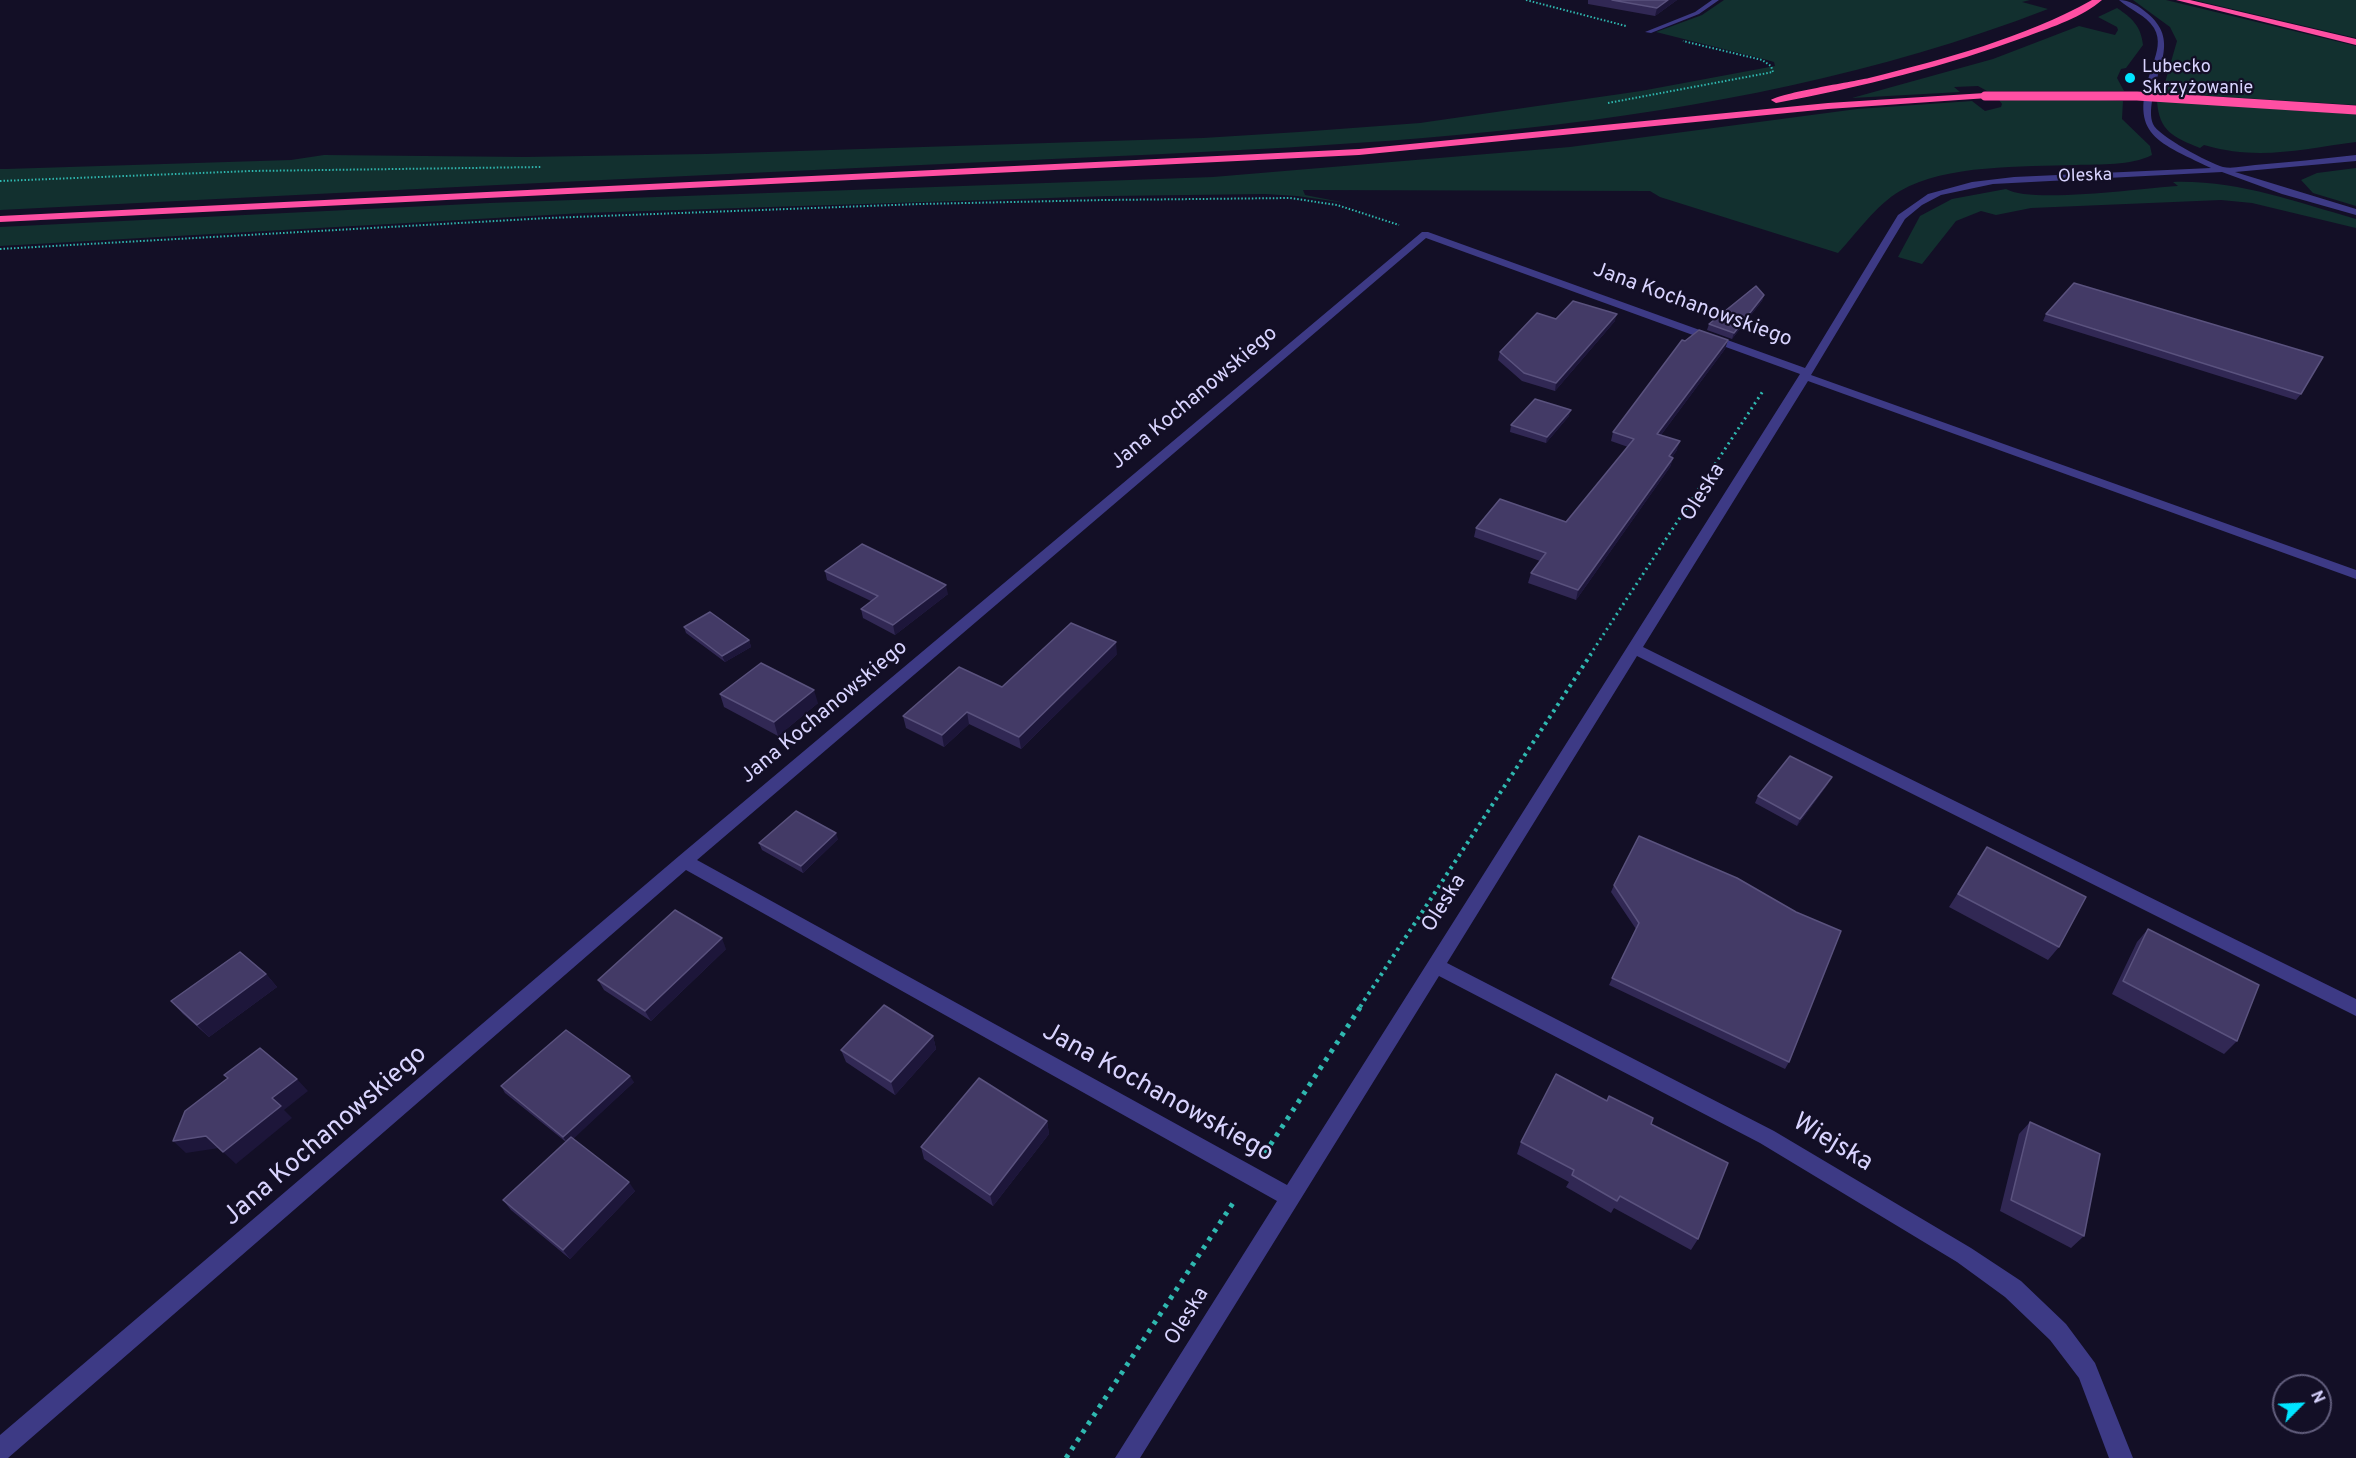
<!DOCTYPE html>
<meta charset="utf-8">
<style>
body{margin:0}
#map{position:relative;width:2356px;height:1458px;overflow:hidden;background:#130f26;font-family:Overpass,sans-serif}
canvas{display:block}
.north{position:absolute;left:2272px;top:1374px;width:60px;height:60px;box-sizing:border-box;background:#130f26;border:2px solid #625e7d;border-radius:50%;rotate:66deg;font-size:16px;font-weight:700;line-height:24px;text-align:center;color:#d9d4ff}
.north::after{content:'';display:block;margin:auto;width:21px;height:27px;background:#00e5ff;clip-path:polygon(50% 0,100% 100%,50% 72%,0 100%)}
</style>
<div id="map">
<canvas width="2356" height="1458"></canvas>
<div class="north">N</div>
</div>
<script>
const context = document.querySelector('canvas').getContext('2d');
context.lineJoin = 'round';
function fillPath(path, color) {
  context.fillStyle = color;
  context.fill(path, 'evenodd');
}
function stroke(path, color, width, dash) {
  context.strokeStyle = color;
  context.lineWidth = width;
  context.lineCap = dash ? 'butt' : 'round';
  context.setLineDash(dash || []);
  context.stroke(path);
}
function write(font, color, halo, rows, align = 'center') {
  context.font = font + ' Overpass,sans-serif';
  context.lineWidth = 4.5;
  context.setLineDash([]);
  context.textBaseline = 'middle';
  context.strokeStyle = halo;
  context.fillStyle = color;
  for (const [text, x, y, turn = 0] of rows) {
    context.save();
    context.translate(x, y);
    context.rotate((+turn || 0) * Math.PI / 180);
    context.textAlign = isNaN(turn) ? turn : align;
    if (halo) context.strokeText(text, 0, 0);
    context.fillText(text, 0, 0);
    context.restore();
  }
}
const green = new Path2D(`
 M1724 0H2030L2022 2 2048 9C1710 140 1343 145 985 162 657 177 328 193 0 210V169H6L291 160 324 155 525 157 706 154 1203 138 1299 132 1420 123 1641 91 1775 66 1774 62 1767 60 1656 32 1702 15Z
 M2133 0H2166L2356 46V105L2162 93 2177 41 2170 27Z
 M2194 0H2356V38Z
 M2117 8C2132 18 2141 26 2143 45L2126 68 2121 69 2117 78 2124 91H1987L1978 86 1954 87 1960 92 1852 98 1993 59 2079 26 2115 35 2118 30 2117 27 2098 17Z
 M2078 99 2123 101 2122 119 2150 146 2152 155C2130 166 2101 164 2076 165 2023 167 1946 164 1900 191 1876 205 1857 233 1838 253L1660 197 1650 191 1303 190 1305 195 1346 203 1297 196 1265 194 1110 196 584 213 0 246V227L490 203 1213 177 1570 147 1857 109 1972 101 1985 111 2001 107 2002 104 1999 100Z
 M2157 101 2356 114V142C2301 149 2259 161 2204 145L2200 148C2173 137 2159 131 2157 101Z
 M2356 168V206L2313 193 2301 180 2317 173Z
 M2173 182C2238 180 2295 202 2356 219V228L2252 203 2221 200 2031 208 1996 215 1981 211 1956 221 1922 264 1898 257 1920 216 1952 199 2006 189C2031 204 2144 188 2178 186Z`);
const pathFar3 = new Path2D(`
 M1526 0 1626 26
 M1608 103 1773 72 1771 66 1762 60 1683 41
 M0 181 251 171 541 167
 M0 249 548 218 920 204 1105 200 1290 198 1337 205 1399 225`);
const pathFar2 = new Path2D(`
 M1590 655 1763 391`);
const pathFar1 = new Path2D(`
 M1360 1007 1591 654`);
const path = new Path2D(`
 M1265 1153 1361 1006
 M1066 1458 1235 1200`);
const minor = new Path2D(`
 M1712 0H1719L1699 14 1651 33 1645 32 1695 12Z
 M2119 0C2129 0 2139 6 2147 13 2180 40 2156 67 2152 101 2151 108 2150 117 2153 124 2158 136 2209 163 2223 167 2232 169 2245 166 2255 165 2289 162 2322 159 2356 155V161L2235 172 2356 209V215L2282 194 2222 172 1993 184 1941 195 1922 205 1905 219 1811 375 2356 570V579L1808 381 1643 647 2356 999V1016L1637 656 1447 963 1774 1131 1971 1248 2021 1281 2066 1324 2095 1363 2133 1458H2109L2079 1378 2050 1340 2005 1297 1957 1262 1760 1143 1439 976 1140 1458H1115L1277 1201 686 870 8 1458H0V1435L679 856 1422 232H1428L1805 368 1898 215 1928 194 1972 182 2014 177 2211 168C2153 140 2128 134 2153 64 2157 52 2161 40 2154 28 2146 15 2130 10 2119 0ZM1426 238 1800 374 1287 1185 697 860Z`);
const highway = new Path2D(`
 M2092 0H2102C2083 17 2052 27 2028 36 1947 66 1861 87 1776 103L1771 100C1781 93 1851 82 1869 78 1944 59 2024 38 2092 0Z
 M2176 0H2190L2356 39V45Z
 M1985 93 1988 94V98L1828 109 1359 155 0 222V216L1359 149 1828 103Z`);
const highwayBridge = new Path2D(`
 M1985 96H2137L2356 110`);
const wall = new Path2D(`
 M1588 0H1677L1655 16 1588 4Z
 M1764 295 1762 301 1732 339 1707 330 1709 324Z
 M2046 314 2301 394 2296 400 2043 321Z
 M1556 319 1615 321 1555 391 1522 381 1498 360 1500 352Z
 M1728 340 1725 349 1661 435 1677 450 1672 457 1673 458 1670 467 1576 600 1528 583 1531 573 1540 561 1474 537 1476 528 1566 522 1628 447 1611 441 1613 432 1685 341Z
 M1569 416 1546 443 1510 432 1511 425Z
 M825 571 948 594 895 635 863 618 861 609 871 601 827 580Z
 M684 627 749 640 751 647 725 662 686 633Z
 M1117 654 1021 749 969 724 944 747 906 728 903 716Z
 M720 694 818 703 778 736 724 707Z
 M1828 784 1797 826 1755 803 1758 796Z
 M838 839 803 873 762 850 759 843Z
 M1987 847 2059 947 2048 960 1949 907Z
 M1614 885 1789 1062 1785 1069 1609 985 1636 929 1611 892Z
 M2148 929 2237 1041 2224 1054 2112 994 2137 942Z
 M726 949 651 1021 604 990 598 980Z
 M266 974 277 987 209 1037 183 1014 171 1001Z
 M933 1036 936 1049 895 1095 846 1062 841 1050Z
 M634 1082 573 1138 635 1191 570 1259 511 1210 503 1200 566 1142 505 1093 501 1086Z
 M1047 1121 1049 1134 993 1206 924 1159 921 1147Z
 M2030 1122 2084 1236 2071 1248 2000 1211 2019 1134Z
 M1651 1124 1698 1239 1691 1250 1614 1208 1611 1213 1566 1187 1569 1182 1517 1154 1521 1142Z`);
const shadedWall = new Path2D(`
 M1668 0H1677L1655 16 1657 8Z
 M1764 295 1762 301 1732 339 1734 333Z
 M1617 314 1615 321 1555 391 1556 383Z
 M1728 340 1725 349 1655 443 1657 434Z
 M1571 410 1569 416 1546 443 1547 437Z
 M1680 441 1677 450 1666 466 1669 456Z
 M1673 458 1670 467 1576 600 1578 590Z
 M946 585 948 594 895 635 893 625Z
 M749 640 751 647 725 662 722 656Z
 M1116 642 1117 654 1021 749 1019 737Z
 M814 690 818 703 778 736 774 722Z
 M967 712 969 724 944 747 942 735Z
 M1832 777 1828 784 1797 826 1800 819Z
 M836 833 838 839 803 873 801 866Z
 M722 938 726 949 651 1021 645 1011Z
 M266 974 277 987 209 1037 197 1025Z
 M933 1036 936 1049 895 1095 891 1082Z
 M630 1076 634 1082 568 1144 563 1137Z
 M297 1079 308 1091 284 1110 292 1118 236 1164 223 1152 272 1098Z
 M1047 1121 1049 1134 993 1206 990 1195Z
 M206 1136 219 1148 186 1153 173 1141Z
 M629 1182 635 1191 570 1259 563 1250Z`);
const building = new Path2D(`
 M1612 0H1668L1657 8Z
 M2074 283 2323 357 2301 394 2046 314Z
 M1756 286 1764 295 1734 333 1709 324Z
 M1573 301 1617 314 1556 383 1524 373 1500 352 1537 313 1556 319Z
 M1699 330 1728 340 1657 434 1680 441 1669 456 1673 458 1578 590 1531 573 1546 553 1476 528 1500 499 1566 522 1634 439 1613 432 1682 340 1685 341Z
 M1535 399 1571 410 1547 437 1511 425Z
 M862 544 946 585 893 625 861 609 878 596 825 571Z
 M710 612 749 640 722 656 684 627Z
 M1071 623 1116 642 1019 737 967 712 942 735 903 716 959 667 1002 687Z
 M761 663 814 690 774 722 720 694Z
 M1790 756 1832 777 1800 819 1758 796Z
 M796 811 836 833 801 866 759 843Z
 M1639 836 1737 878 1796 912 1841 931 1789 1062 1612 978 1639 923 1614 885Z
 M1987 847 2086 897 2059 947 1958 894Z
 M675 910 722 938 645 1011 598 980Z
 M2148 929 2259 985 2237 1041 2123 981Z
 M240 952 266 974 197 1025 171 1001Z
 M884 1005 933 1036 891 1082 841 1050Z
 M566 1030 630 1076 563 1137 501 1086Z
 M260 1048 297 1079 272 1098 281 1106 223 1152 206 1136 173 1141 185 1111 228 1078 224 1075Z
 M1556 1074 1607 1101 1609 1096 1653 1118 1651 1124 1728 1163 1698 1239 1620 1196 1617 1201 1572 1175 1574 1170 1521 1142Z
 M979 1078 1047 1121 990 1195 921 1147Z
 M2030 1122 2100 1154 2084 1236 2011 1200Z
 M571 1137 629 1182 563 1250 503 1200Z`);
const markers = [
 [2130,78,6,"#00e5ff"]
];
const farPoinames = [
 ["Lubecko",2142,68],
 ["Skrzyżowanie",2142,89]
];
const farStreetnames = [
 ["Oleska",2085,177,-2]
];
const streetNames = [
 ["Jana Kochanowskiego",1692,306,20],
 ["Jana Kochanowskiego",1195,399,-40],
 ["Oleska",1704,493,-58],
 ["Jana Kochanowskiego",825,713,-40],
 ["Oleska",1445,904,-58],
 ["Oleska",1188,1317,-58]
];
const nearStreetnames = [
 ["Jana Kochanowskiego",1157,1094,29],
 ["Jana Kochanowskiego",326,1137,-41],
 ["Wiejska",1832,1144,31]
];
fillPath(green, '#12302f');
stroke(pathFar3, '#2fb8b0', 2, [1.5, 2]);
stroke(pathFar2, '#2fb8b0', 3, [2, 4]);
stroke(pathFar1, '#2fb8b0', 4, [3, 4.5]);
stroke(path, '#2fb8b0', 5, [4, 6]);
fillPath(minor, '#3d3a85');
fillPath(highway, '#ff4fa3');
stroke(highwayBridge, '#ff4fa3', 9);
fillPath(wall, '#312854');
fillPath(shadedWall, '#1d163a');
fillPath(building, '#433a66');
stroke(building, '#5a527e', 1.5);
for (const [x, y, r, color] of markers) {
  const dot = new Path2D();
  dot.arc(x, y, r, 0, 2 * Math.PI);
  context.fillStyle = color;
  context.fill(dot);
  stroke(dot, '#130f26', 2);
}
write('18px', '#d9d4ff', '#130f26', farPoinames, 'left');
write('18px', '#d9d4ff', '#130f26', farStreetnames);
write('21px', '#d9d4ff', '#130f26', streetNames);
write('26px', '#d9d4ff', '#130f26', nearStreetnames);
</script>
